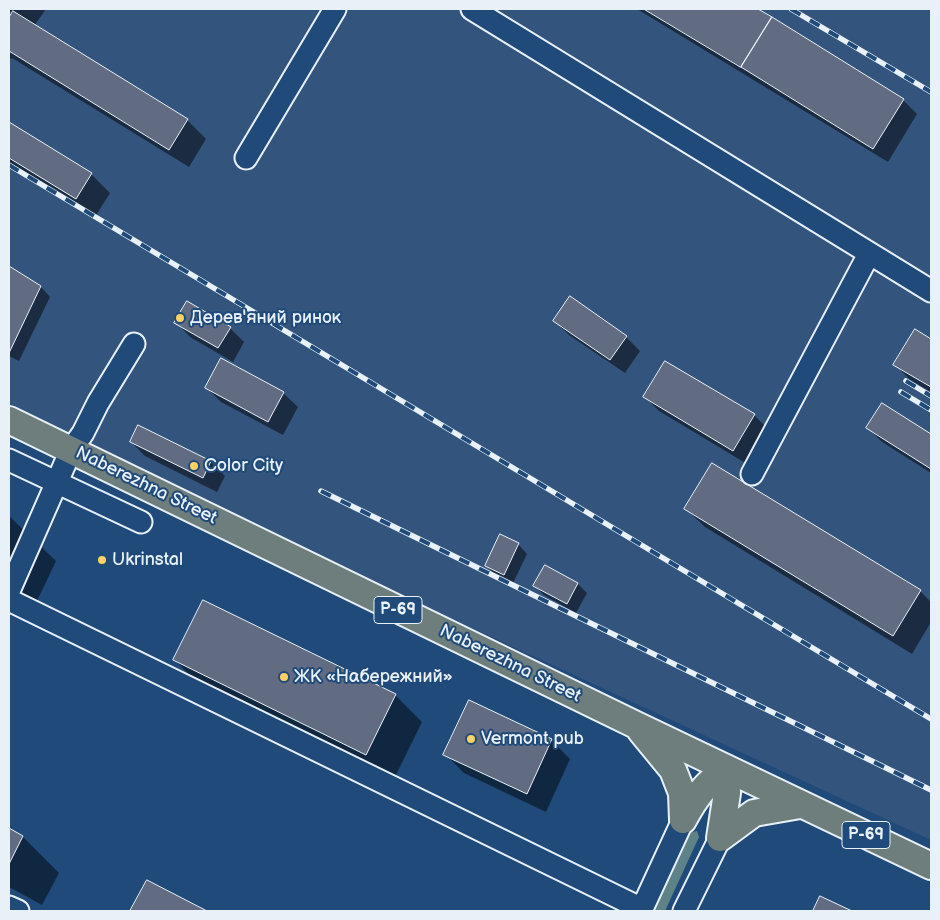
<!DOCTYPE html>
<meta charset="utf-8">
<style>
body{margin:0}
#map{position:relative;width:940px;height:920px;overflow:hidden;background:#1f4a7a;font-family:"Balsamiq Sans",sans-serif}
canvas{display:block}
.frame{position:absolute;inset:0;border:10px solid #e8f1f8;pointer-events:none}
</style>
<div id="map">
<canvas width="940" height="920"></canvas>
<div class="frame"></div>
</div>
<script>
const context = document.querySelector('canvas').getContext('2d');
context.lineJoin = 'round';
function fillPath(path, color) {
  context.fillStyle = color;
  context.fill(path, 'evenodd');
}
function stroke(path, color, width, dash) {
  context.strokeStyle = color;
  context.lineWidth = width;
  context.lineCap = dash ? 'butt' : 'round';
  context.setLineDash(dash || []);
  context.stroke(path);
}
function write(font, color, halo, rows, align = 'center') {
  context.font = font + ' "Balsamiq Sans",sans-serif';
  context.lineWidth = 4;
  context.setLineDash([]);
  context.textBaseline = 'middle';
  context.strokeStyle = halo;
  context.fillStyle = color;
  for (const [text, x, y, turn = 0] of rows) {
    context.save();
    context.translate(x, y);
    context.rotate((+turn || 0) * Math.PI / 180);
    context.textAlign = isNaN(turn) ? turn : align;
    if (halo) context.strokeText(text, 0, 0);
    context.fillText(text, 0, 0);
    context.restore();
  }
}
const built = new Path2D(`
 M9 9H931V840L9 414Z`);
const green = new Path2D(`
 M697 831 699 837 665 911H653L689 833Z`);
const shadow = new Path2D(`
 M9 9H46L34 26 187 120 206 139 189 167 12 58 11 59 9 58Z
 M637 9H754L903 100 917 114 888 162Z
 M9 124 91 174 110 193 95 217 9 164Z
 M9 267 41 287 50 297 19 361 9 356Z
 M555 321 626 337 640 351 625 373 569 335Z
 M176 322 230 328 244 342 233 362 190 337Z
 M915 331 931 340V392L909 379 895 364Z
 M207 388 283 393 298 407 283 435 221 402Z
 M645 397 754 415 768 429 747 464 659 411Z
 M882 405 931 436V473L882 442 868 428Z
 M138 427 211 462 225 476 217 492 145 456 131 442Z
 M686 509 920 591 931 602V622L912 654 705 527Z
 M9 516 56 561 36 603 9 590Z
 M518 544 527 554 513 583 495 575 486 565Z
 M545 566 578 584 587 593 576 613 544 595 535 586Z
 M175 660 395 695 422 722 393 781 201 687Z
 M551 740 570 759 546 812 464 773 445 754Z
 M9 829 23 837 59 873 42 905 9 887Z
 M147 881 204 911H132Z`);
const building = new Path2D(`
 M644 9H758L772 17 741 67Z
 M13 11 188 119 169 150 9 51V18Z
 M772 17 904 99 873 149 741 67Z
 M9 122 92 173 76 199 9 158Z
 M9 266 41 286 9 353Z
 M570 296 627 336 610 360 553 321Z
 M187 301 231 327 218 348 174 323Z
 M915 329 931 339V387L893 365Z
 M221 358 284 392 268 422 205 388Z
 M665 361 755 414 733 451 643 397Z
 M882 403 931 434V469L866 428Z
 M138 425 211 461 203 478 130 442Z
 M712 463 921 590 893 636 684 509Z
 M500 534 519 543 504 575 485 566Z
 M545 565 578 583 567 604 533 586Z
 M203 600 396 694 366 755 173 660Z
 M469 700 552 739 527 794 443 755Z
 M9 828 23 836 9 864Z
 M147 880 207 911H130Z
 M820 896 852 911H813Z`);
const minor = new Path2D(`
 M472 9 931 291
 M246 158 335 9
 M9 460 141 522
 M752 474 869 254
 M9 591 71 450 83 433 98 403 134 344
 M9 600 642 909
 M9 907 18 911
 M641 911 683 820
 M684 911 720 838`);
const major = new Path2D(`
 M9 420 638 726 931 866
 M641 731 673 770 682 793 683 820
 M683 820C696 796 704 786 726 768
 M720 838 754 813 800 805
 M720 838 727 793 726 768`);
const rail = new Path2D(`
 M791 9 931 92
 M9 165 931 719
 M906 381 931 396
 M901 392 931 410
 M321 491 931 790`);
const markers = [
 [180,318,5,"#ffd166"],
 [194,466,5,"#ffd166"],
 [102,560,5,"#ffd166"],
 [284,677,5,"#ffd166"],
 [471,739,5,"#ffd166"]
];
const shields = [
 [398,610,48],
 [866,835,48]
];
const shieldNames = [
 ["Р-69",398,610],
 ["Р-69",866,835]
];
const poiNames = [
 ["Дерев'яний ринок",190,318],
 ["Color City",204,466],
 ["Ukrinstal",112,560],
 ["ЖК «Набережний»",294,677],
 ["Vermont pub",481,739]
];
const streetNames = [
 ["Naberezhna Street",146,486,26],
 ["Naberezhna Street",510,664,26]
];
fillPath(built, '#33547c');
fillPath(green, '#5d8287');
fillPath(shadow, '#0007');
fillPath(building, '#616b81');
stroke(building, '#e8f1f8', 1);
stroke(minor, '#e8f1f8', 25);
stroke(major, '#e8f1f8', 30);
stroke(minor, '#1f4a7a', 21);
stroke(major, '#6d7e7c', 26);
stroke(rail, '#e8f1f8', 5.5);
stroke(rail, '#1f4a7a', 4, [11]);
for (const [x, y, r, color] of markers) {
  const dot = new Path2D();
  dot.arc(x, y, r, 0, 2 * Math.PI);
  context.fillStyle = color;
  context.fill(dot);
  stroke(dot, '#1f4a7a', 2);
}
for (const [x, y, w] of shields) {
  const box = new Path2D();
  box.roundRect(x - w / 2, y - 13.5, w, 27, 4);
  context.fillStyle = '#1f4a7a';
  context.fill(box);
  stroke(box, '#e8f1f8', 1);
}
write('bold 16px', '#e8f1f8', null, shieldNames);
write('18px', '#e8f1f8', '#1f4a7a', poiNames, 'left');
write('18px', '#e8f1f8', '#1f4a7a', streetNames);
</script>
